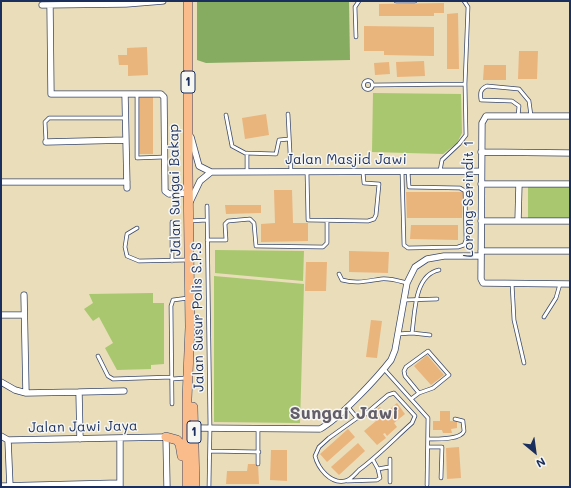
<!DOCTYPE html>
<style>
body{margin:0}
#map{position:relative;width:571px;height:488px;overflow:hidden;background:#eaddb9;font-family:Mali,sans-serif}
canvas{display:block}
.frame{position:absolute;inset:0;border:2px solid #1b2f5e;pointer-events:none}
.north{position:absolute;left:515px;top:432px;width:40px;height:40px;-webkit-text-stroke:3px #f6f6f2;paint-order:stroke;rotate:151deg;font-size:11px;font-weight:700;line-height:16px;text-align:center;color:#1b2f5e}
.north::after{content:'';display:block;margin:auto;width:14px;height:18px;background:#1b2f5e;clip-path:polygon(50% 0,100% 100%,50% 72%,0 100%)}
</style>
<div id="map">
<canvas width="571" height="488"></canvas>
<div class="frame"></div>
<div class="north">N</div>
</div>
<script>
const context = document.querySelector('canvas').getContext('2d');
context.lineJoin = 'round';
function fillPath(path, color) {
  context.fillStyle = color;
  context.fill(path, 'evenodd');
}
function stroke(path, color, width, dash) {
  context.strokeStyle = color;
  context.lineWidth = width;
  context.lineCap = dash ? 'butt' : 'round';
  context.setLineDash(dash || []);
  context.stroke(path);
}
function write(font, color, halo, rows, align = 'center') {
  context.font = font + ' Mali,sans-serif';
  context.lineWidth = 3;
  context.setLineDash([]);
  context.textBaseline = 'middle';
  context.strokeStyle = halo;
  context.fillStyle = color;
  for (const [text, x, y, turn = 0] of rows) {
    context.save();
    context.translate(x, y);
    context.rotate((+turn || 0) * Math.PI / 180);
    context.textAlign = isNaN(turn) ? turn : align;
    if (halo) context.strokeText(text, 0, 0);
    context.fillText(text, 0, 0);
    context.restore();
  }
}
const green = new Path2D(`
 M373 93 461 94 462 133 457 143 443 154 372 152Z
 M528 187H570V218H528Z
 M215 250 304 251 303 281 215 273Z
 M214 276 304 284 300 423 214 422Z
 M153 293V303H164V364L151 365V369L117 370 105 348 113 343 99 317 93 321 84 309 93 303 89 294Z`);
const forest = new Path2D(`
 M197 1H349L350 60 206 63 197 60Z`);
const building = new Path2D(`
 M444 3V13H434V16H379V4Z
 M458 13 459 69H447V14Z
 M364 26 434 27V56L384 55V51H364Z
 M147 47 148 75 128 76V65H119L118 55H127V48Z
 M519 51H538L537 79H518Z
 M424 61 425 76 397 77 396 62Z
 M389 62 390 74 375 75 374 63Z
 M484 65H506V80H483Z
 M139 97H153V154H139Z
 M266 114 269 135 245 139 242 118Z
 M274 190H292L293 223H308V241L261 242V224L275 223Z
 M406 192H463L462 218H407Z
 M225 205H261V213L226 214Z
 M411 225H458V240L410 239Z
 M349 251 389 252 388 273 349 272Z
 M306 262H327L326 291H305Z
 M371 320 382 321 377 358 366 357Z
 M427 355 444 375 431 385 414 366Z
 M397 403 405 414 394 423 397 427 387 436 385 433 383 434 386 438 377 445 364 431 376 421 370 415 380 407 385 413Z
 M440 411H450V421H457V428L451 429 452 433H443L442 430H433V421H440Z
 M348 429 355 437 327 462 320 454Z
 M358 443 365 451 339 475 331 467Z
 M459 447 461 478 447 479 446 448Z
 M271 450H287V481L270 480Z
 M248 464H258L259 484H226L227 471H247Z`);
const service = new Path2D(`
 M396 1H415
 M356 37 355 7 359 1
 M363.5 85a4.5 4.5 0 1 1 9 0a4.5 4.5 0 1 1-9 0Z
 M373 85 465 84
 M137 94V158L164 157
 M288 114 291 172
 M226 115 232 146 245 153 276 154 279 140 289 139
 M518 116 519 106 512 101 481 100C480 93 480 89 487 86L519 89 529 101 531 116
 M46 142 45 122 49 118H126
 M402 171 404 245 408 248 458 247 464 245 466 240 465 191 460 188 409 187 408 171
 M440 171 442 160 459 144 466 135 465 84 468 7 464 1
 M247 172V153
 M307 172 308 220 368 221 374 219 376 215 379 184 364 183 363 172
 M207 206 210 428 209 487
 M189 221 207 220
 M172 222V261
 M137 228 127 234 125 247 127 256 139 261 188 260
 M207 240H226L225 224 228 221 250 219 254 223 256 246 323 247 327 243V221
 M339 274 342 280C357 284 367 281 381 279 389 278 399 281 407 283
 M512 283 514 320 524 363
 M404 300 437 299
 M544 317 556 298 560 284
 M412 333C415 313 414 275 439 270
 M398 334 412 333 430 335
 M98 356 108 376 113 379 172 377
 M384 369 428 418 427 485
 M172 379 186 378
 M394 393 415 416 412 423C394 439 378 456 359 470 355 474 351 480 345 481 330 484 318 468 315 456L319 447 329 438 357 418 362 417 388 395Z
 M411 399 419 393 405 376 404 371 406 367 428 351 449 375 433 388 419 393
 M172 404 171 306 173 300 188 298
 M348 407 357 418
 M258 429V464
 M428 439C436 439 461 440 464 431 464 429 463 424 463 421L455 419
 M428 447H442L441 478
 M210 451 259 452
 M378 469 389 467
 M347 481 377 480 380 478 378 469 373 460
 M390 482V459`);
const minor = new Path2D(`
 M42 5 126 4 163 1
 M50 5 51 94H161L164 97 165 191 169 194 188 193
 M125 94 127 188
 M570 116H486L482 123 481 279 483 283 570 284
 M191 137 199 166 211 172 481 171
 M46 142 126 140
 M481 152 570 153
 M1 182H127
 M481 184H570
 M190 202 200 181 211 172
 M481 221H570
 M518 221 519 184
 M481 251H570
 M24 295 26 393
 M1 315H24
 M1 382 15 390 26 393 79 392 80 439
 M79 392 124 391
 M191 428 320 429C340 418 377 378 391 360L395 350 407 283 415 267 427 259 444 256H481
 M1 436 8 440 166 437 167 487
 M120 438V487
 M8 440 10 487
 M1 486 120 483`);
const trunk = new Path2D(`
 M193 407 195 487
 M166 437 177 440 180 444 182 456
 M187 487V399L190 327 188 173V1`);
const shields = [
 [188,82,14],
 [194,432,14]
];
const shieldNames = [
 ["1",188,82],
 ["1",194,432]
];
const streetNames = [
 ["Jalan Masjid Jawi",346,160],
 ["Jalan Sungai Bakap",175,190,-91],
 ["Lorong Serindit 1",469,199,-90],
 ["Jalan Susur Polis S.P.S",198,317,-91],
 ["Jalan Jawi Jaya",83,427,-1]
];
const districtNames = [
 ["Sungai Jawi",344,413]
];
fillPath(green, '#a8c76f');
fillPath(forest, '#86ac62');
fillPath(building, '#eab47d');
stroke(service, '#3a496c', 4.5);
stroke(minor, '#3a496c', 7);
stroke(trunk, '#3a496c', 10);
stroke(service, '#fff', 3);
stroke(minor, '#fff', 5.5);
stroke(trunk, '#f9bc8a', 9);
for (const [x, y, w] of shields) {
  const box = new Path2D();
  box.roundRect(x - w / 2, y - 11, w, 22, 3);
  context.fillStyle = '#f6f6f2';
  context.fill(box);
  stroke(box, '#1b2f5e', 1);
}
write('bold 13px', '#1b2f5e', null, shieldNames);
write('14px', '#1b2f5e', '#f6f6f2', streetNames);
write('bold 18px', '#635e69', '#f6f6f2', districtNames);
</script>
